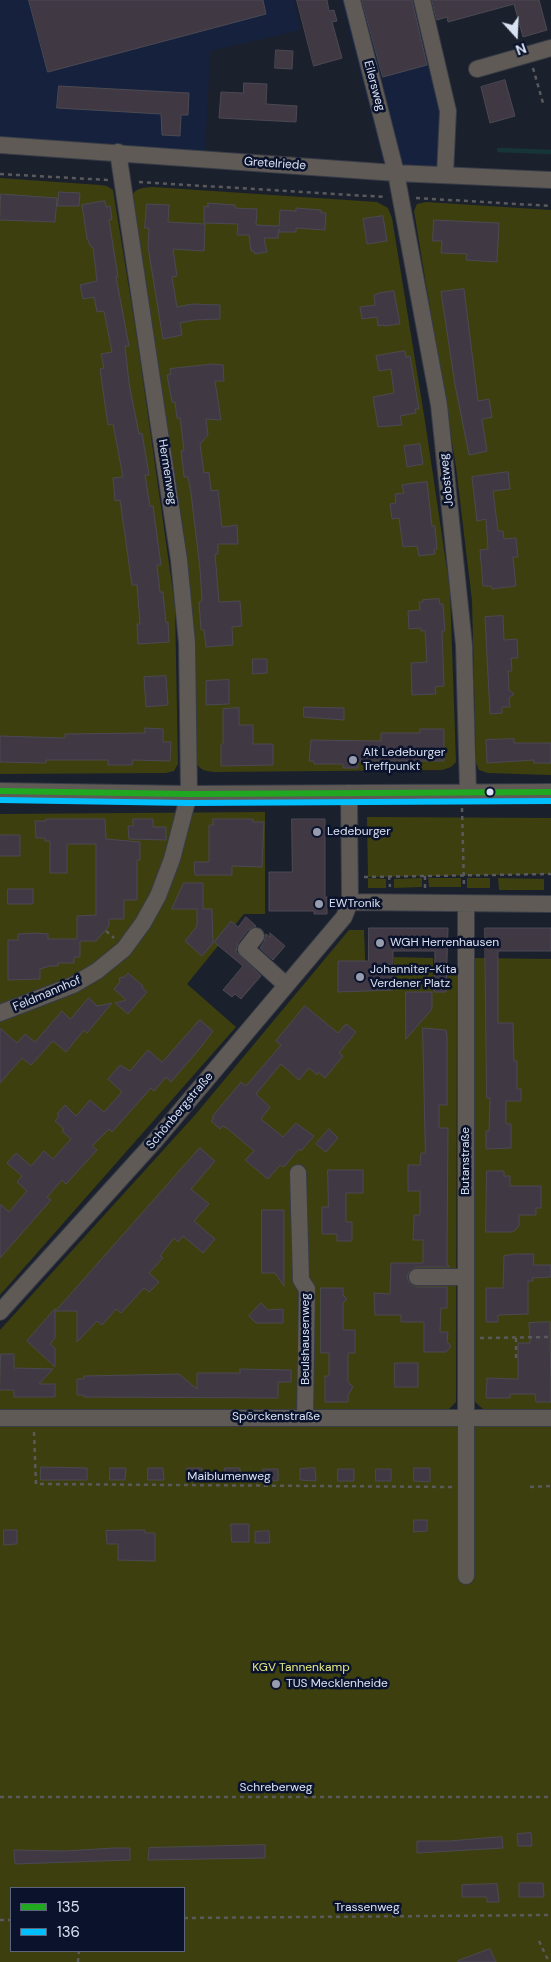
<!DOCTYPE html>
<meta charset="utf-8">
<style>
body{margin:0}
#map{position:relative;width:551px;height:1962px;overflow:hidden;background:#1b202d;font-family:"DM Sans",sans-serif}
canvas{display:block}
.legend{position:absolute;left:10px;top:1887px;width:175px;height:65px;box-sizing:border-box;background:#0a132b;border:1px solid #5d657b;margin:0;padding:6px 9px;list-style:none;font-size:15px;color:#dae1f3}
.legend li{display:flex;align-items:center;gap:10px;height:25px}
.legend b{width:25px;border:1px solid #5d657b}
.north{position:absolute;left:491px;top:10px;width:50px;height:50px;-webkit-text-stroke:4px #0a132b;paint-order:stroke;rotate:160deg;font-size:14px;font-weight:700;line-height:20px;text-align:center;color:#dae1f3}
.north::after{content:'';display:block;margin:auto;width:18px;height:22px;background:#dae1f3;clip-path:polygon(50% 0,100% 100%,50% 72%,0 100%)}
</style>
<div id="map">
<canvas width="551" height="1962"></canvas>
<ul class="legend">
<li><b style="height:6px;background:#20a820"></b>135</li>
<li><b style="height:6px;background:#00bfff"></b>136</li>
</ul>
<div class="north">N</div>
</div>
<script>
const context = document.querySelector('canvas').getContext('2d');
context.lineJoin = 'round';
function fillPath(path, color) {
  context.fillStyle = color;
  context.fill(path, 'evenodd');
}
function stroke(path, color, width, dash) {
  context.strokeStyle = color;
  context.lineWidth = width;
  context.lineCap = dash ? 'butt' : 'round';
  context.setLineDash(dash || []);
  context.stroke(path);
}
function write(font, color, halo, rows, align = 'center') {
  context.font = font + ' "DM Sans",sans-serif';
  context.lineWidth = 5;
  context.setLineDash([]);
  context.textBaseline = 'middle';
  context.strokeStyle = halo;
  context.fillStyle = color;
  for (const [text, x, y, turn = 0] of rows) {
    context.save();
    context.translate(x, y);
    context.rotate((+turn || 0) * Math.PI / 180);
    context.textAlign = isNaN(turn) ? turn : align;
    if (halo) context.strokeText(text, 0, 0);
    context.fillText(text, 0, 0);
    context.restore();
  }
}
const built = new Path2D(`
 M0 0H294L301 30 210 51 205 154 0 140Z
 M341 0H470L430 12 452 170 384 167Z`);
const green = new Path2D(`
 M0 178 100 185 107 186 113 190 137 338 175 606 178 764 174 771 166 773 0 774Z
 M153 187 377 202 388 208 392 218 425 421 450 590 456 762 451 767 442 770 215 772C206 771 200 771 196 762L184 535 131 197C136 187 143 188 153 187Z
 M426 202 551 210V775L488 773 479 770 476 763 472 601 456 467 414 211 417 204Z
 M265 812V914H244L187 984 236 1027 0 1295V814Z
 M367 817 551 818V874L368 877Z
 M368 878 386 879V888H368Z
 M422 878V887L394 888V879Z
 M428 878H461V887H429Z
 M467 878H490V888H467Z
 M498 878 544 879V890H499Z
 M349 930H364L366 985H394V957L433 958V975H457L456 1402 448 1410 0 1411V1330L195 1115Z
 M475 958 551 959V1411L484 1410 475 1402Z
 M0 1418H551V1962H0ZM11 1888H184V1951H11Z`);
const stream = new Path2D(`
 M499 150 551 152`);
const building = new Path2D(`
 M29 0H263L266 14 48 72Z
 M297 0H327L329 11 334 10 337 21 332 22 342 58 314 66Z
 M362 0H412L427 65 383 77Z
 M432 0H539L547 30 523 37 514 4 448 22 447 17 437 20Z
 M276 50 293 51 292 69 275 68Z
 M505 80 515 116 490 123 481 87Z
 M244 83 267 84 266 104 297 106 296 122 219 118 221 92 243 93Z
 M59 86 189 93 188 115H181L180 136 162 135 161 114 57 108Z
 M59 192 80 193 79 206H58Z
 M1 194 57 198 55 222 0 220Z
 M105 201 106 207 110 206 112 219 109 220 118 277H116L129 346H125L129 383 139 434 142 433 149 475H145L150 506H153L161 565H157L160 592H163L166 623 168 622 169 642 138 644 137 624H140L137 585H132L120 500 115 501 113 478 123 477 113 424 108 425 100 369 104 368 101 354 112 352 104 311 97 312 94 297 83 299 80 285 97 281 93 247H91L87 238 82 205Z
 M208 203 235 205V208L257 209 256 225 279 226 280 210 296 211V208L321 210V213H326L325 230 296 228V232H279V229L278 238H264L267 252 255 254 254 251H251L249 235H237L238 224 204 223V206L208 207Z
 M147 204 169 205 168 222 205 224 204 251 173 249 177 276 172 277 177 307 192 304 220 305V319L195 320 180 323 182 335 163 339 148 247 149 228H145Z
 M383 216 387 241 367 244 363 219Z
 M434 220 499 223 497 262 466 260 467 254 441 253 442 241H433Z
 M464 289 478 401 489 399 492 417 482 419 487 451 469 455 455 385 441 292Z
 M394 291 400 324 384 326V325L378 326 377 317 362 319 360 307 375 305 374 295 379 293Z
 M405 351 406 357 410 356 419 409H415L416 413 400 416 402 425 378 427 373 397 394 393 391 369 379 371 376 356Z
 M213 364 223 365 224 381H215L221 420 206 419 208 435 200 444 204 473 209 472 211 491 218 490 222 527 237 525 238 544H218V554H215L219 602 240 601 242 626 232 627 233 645 206 647 204 630H201L199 602 202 601 200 569 191 493 188 477H184L183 467 181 451 184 450 180 418H177L175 402H172L167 375 171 374 170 369Z
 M420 444 423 464 407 467 404 446Z
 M508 472 510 489 493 491 498 531H503L504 539 516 538 518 557H513L516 586 492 589 491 586H483L480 550 488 549 486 519 477 521 472 477Z
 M427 482 432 526H435L437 549H434L435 554 419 556 417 546 403 547 399 518 392 519 390 504 396 503 395 494 404 493 402 485Z
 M439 599 440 604H443L445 631H442L444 686 435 687 436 694 412 695 411 663 427 662 425 631H421V628L409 629 408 611 420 610 419 602H423V600Z
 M503 616 504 640 517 639 518 658H511L512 671H508L509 690 514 694 509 698 510 707H502V713L490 714 485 617Z
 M253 659H267V673L253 674Z
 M166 676 168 705 146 707 144 677Z
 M229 680V704L206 705V681Z
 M304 707 344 708V720L304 717Z
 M239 708V725H253V744H273V765L221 766V744H223V709Z
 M145 728 163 729V742H171L170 761 133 760 132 765H108V760H46V763L0 762V736L65 738V734L145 733Z
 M420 729H444V761H358V768H343V764H314V761H309L311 740 381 741V733H420Z
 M514 739V743H551V763H534V760L487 763 486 740Z
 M46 819H105L106 839 140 842V860H137V900H124V919H109V926L96 941H80V957H74V963H58V966H50L40 969V979L8 980V940H18V934L36 933 48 934V939H77V916L96 915V844H67V873H50V841H45V838H36L35 821H46Z
 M133 819H153V827H166V840L129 839 128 826H133Z
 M213 819H253V822H264L262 867 232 866V875H195L194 862H209V825H213Z
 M292 819H325V897H327V914H314V911H269V872H292Z
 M0 835H20V856H0Z
 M184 883H203V909H212L213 943 202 956 185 941 197 926V909H172Z
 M8 889H33V904H8Z
 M246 917 256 926 248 930 238 943 236 952 261 976 241 999 235 994 232 997 223 990 243 966 214 942 231 921 238 927Z
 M369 928H448L446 992H434L435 951H393V990L338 992V961H368Z
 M485 928H551V951H498V1023H513L514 1061H517V1089H521V1101H506V1124H511V1148L486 1149V1131H489L490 1098H487Z
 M270 933 285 946 273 960 260 948 264 942 266 934 270 937Z
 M128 973 143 986 142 988 147 992 128 1014 115 1003 126 1000 114 989 120 982 119 978 124 977Z
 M406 992H432V1009L406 1039Z
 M89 998 97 1006 112 1003 87 1033 84 1030 66 1052 53 1041 31 1065 22 1058 0 1083V1028L17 1043 25 1034 35 1042 62 1011 70 1019Z
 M305 1006 338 1033 346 1024 356 1032 339 1053 343 1056 325 1078 318 1072 317 1075 309 1068 299 1080 281 1064 256 1094 270 1107 261 1119 283 1137 296 1123 314 1136 301 1151 299 1149 284 1167 280 1165 268 1179 245 1160 254 1151 228 1129 223 1126 220 1129 211 1121 214 1118 212 1117 241 1082 246 1086 281 1045 276 1041Z
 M200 1020 213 1031 201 1047 171 1082 166 1077 154 1091 151 1088 112 1132 109 1129 92 1146 97 1150 66 1184 62 1180 47 1197 51 1200 0 1258V1204L9 1212 27 1191 17 1182 22 1176 7 1163 16 1153 31 1166 44 1151 53 1159 71 1139 62 1131 64 1129 55 1121 59 1116 57 1114 65 1105 76 1116 90 1100 104 1112 122 1092 108 1079 120 1065 130 1071 148 1050 162 1062Z
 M423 1028 446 1030 447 1036V1105H439V1128H448L447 1252V1264L450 1267H417L409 1272 407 1277 409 1282 417 1287H447V1308H441L440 1332H448L447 1342 451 1346 446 1352H424V1322H401V1315H375L374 1293 390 1294 391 1263H423V1240H413L414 1215H420V1191H408V1165H420L421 1153H425Z
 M329 1129 338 1138 326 1152 316 1144Z
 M200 1148 215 1161 191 1189 209 1204 194 1221 215 1239 203 1253 183 1236 178 1242 174 1238 160 1256 163 1258 149 1273 159 1282 149 1292 144 1288 121 1313 116 1309 102 1325 97 1321 77 1342V1311H56Z
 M328 1170H363V1193H346V1222H352V1241H337V1234H322V1207H328Z
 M487 1171H504V1176H510V1186H541V1208H536V1215H519V1226L513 1232H486Z
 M262 1210H284V1286L275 1273H262Z
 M516 1254H534L533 1265H551V1277L532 1278 533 1281H528V1314L498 1315V1322H486V1288H503L504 1256Z
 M321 1288H343V1295L347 1299 343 1303V1330H355V1353H348V1382L353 1387 348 1395V1402H325V1376H329V1353H321Z
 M261 1303 268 1310 283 1309V1323H256L249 1316Z
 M55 1309V1338L50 1344 55 1348V1367L27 1341Z
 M550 1322 551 1402H536L535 1394H510V1398H486L487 1378 518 1379V1343H530L529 1323Z
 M1 1354H14V1368L53 1369 39 1384H55V1397H14V1390H0Z
 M395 1363H418V1387H395Z
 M240 1369 291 1370V1382H278V1398L84 1397V1395H77V1379H84V1376L179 1374 197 1389V1373H240Z
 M41 1467 87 1468V1480H41Z
 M110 1468H126L125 1480H110Z
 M148 1468H163L164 1480H148Z
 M187 1468H202V1481H187Z
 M225 1468H240V1481L225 1480Z
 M315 1468 316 1481 300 1480V1469Z
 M414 1468H430V1482L414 1481Z
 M263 1469H278V1481L263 1480Z
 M338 1469H354V1481H338Z
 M376 1469H391V1481H376Z
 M414 1520H427V1531L414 1532Z
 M231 1524H249V1542H232Z
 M4 1530H17V1544L4 1545Z
 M130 1530H145V1533H155V1561L118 1560V1544H107L106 1531Z
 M269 1531 270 1543H255V1532Z
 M531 1833 532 1846H518L517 1834Z
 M502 1837 503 1848 417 1853V1841H449Z
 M265 1845V1858L148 1860 149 1848Z
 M114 1848H130V1860L15 1864 14 1850 65 1851Z
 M522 1883H543L544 1897H519V1884Z
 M497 1884 499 1902H487V1897H462V1885Z
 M490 1949 496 1962H458V1961Z`);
const path = new Path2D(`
 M533 68 543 103
 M0 174 108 180
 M139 182 385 197
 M416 198 551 206
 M462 808 464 887
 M389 876 390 887
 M425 876V889
 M364 877 551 874
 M106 931 114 938
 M480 1338 551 1337
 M516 1358V1337
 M34 1432 36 1484 452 1487
 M530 1487 551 1486
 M0 1797H551
 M184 1918 551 1915
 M0 1920H11
 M539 1941 549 1962
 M78 1962 79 1951`);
const minor = new Path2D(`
 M352 0 396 173 439 405 464 645 468 791
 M422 0 448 111 445 175
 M477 69 551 48
 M0 145 396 173 551 180
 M0 791 189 794 551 792
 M350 902 551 904
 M256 936 246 949 286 985
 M0 1013 73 985 97 971 124 949 143 923 158 896 172 859 189 794 187 643 179 560 118 152
 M298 1173 301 1280 307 1289 305 1417
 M417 1277H466
 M0 1312 154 1142 344 917 350 902 349 793
 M0 1418H551
 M466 1576V904`);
const bus1 = new Path2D(`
 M0 791 189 794 551 792`);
const bus2 = new Path2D(`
 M0 800 189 803 551 801`);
const markers = [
 [353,760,5,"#979dae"],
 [490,792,4.5,"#dae1f3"],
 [317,832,5,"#979dae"],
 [319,904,5,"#979dae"],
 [380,943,5,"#979dae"],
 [360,977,5,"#979dae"],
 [276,1684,5,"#979dae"]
];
const streetNames = [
 ["Eilersweg",374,86,75],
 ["Gretelriede",275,164,4],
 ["Hermenweg",167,472,81],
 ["Jobstweg",447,480,-96],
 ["Feldmannhof",47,994,-23],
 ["Schönbergstraße",180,1111,-50],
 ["Butanstraße",466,1161,-90],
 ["Beulshausenweg",306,1339,-90],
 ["Spörckenstraße",276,1417],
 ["Maiblumenweg",229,1477],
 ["Schreberweg",276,1788],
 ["Trassenweg",367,1908]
];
const poiNames = [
 ["Alt Ledeburger",363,753],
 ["Treffpunkt",363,767],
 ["Ledeburger",327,832],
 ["EWTronik",329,904],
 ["WGH Herrenhausen",390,943],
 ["Johanniter-Kita",370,970],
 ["Verdener Platz",370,984],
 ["TUS Mecklenheide",286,1684]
];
const parkNames = [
 ["KGV Tannenkamp",301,1668]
];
fillPath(built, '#16213d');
fillPath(green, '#3d3f0e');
stroke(stream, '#163538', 4.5);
fillPath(building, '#403944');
stroke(building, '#4b4952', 1);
stroke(minor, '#373c47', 18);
stroke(path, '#5a5a5c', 2.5, [4, 4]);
stroke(minor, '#5f5a55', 16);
stroke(bus1, '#20a820', 6);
stroke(bus2, '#00bfff', 6);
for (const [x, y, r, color] of markers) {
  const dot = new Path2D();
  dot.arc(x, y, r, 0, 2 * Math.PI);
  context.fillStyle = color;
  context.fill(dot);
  stroke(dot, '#0a132b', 2);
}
write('12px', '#dae1f3', '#0a132b', streetNames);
write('12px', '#dae1f3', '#0a132b', poiNames, 'left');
write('12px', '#e4e983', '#0a132b', parkNames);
</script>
